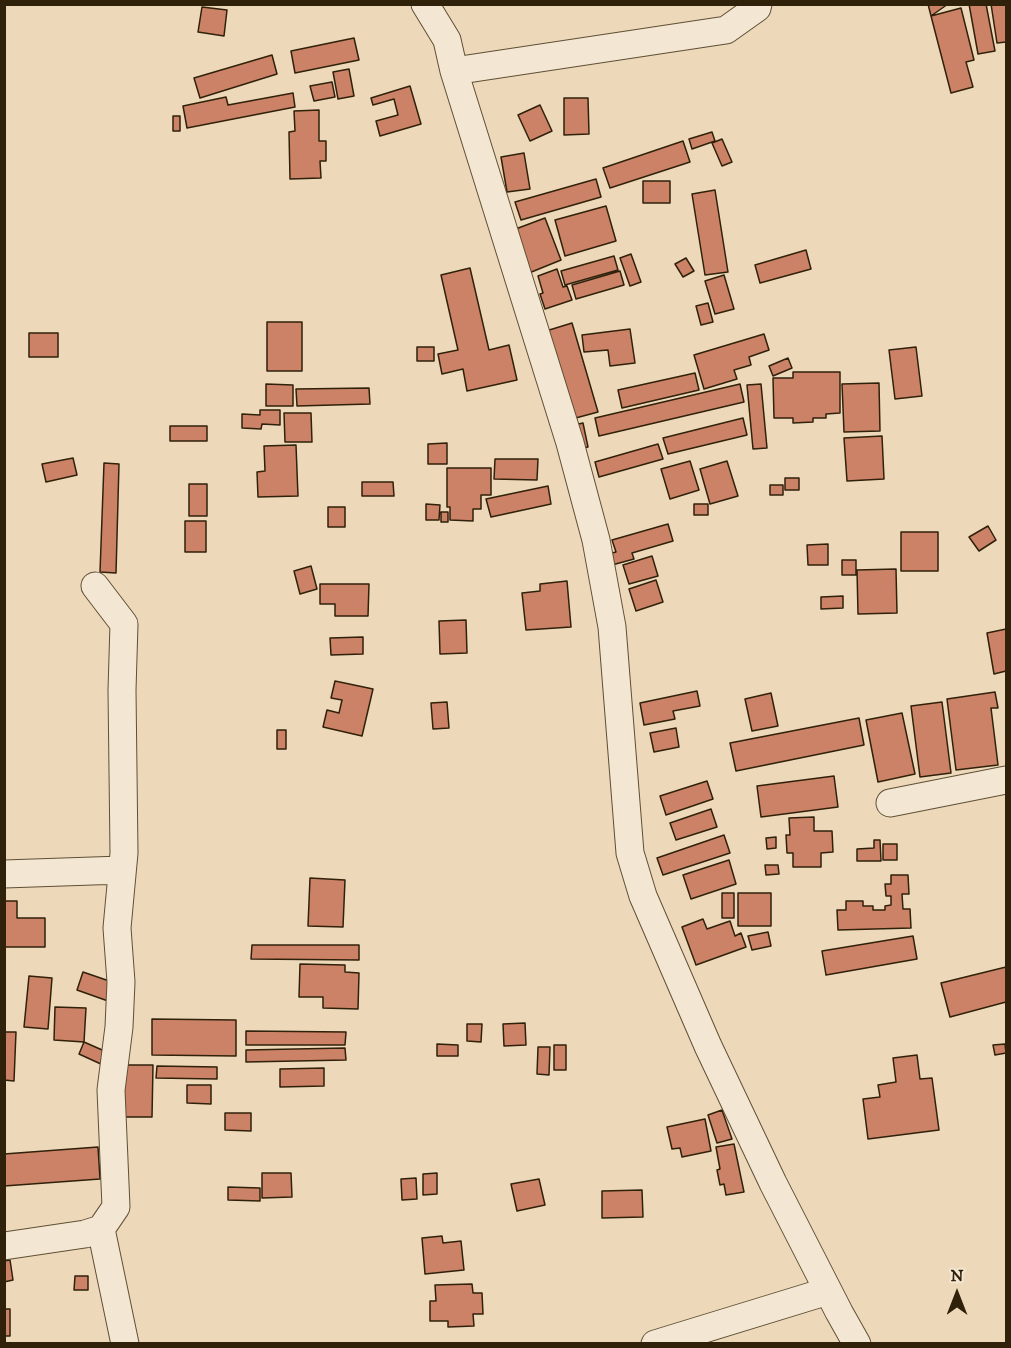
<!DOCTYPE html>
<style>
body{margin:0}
#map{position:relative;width:1011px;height:1348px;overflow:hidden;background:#edd9b9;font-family:"IM FELL DW Pica",serif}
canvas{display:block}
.frame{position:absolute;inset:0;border:6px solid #30210b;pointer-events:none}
.north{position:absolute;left:927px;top:1264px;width:60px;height:60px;-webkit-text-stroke:4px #f3e6d2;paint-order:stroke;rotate:0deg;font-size:16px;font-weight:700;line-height:24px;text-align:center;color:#30210b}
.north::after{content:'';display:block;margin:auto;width:21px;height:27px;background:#30210b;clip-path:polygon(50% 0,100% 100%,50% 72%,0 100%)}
</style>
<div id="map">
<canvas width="1011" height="1348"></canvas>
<div class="frame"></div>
<div class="north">N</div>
</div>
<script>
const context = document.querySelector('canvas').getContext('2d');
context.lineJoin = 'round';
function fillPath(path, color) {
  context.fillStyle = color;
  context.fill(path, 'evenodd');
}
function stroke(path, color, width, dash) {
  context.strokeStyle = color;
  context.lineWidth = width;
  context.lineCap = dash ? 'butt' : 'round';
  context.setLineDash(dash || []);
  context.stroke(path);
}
const building = new Path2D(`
 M928 4H948L931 16Z
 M969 4H986L995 51 978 54Z
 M991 4H1006V42L997 43Z
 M202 7 227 10 224 36 198 32Z
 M961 8 974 60 966 62 973 87 951 93 931 16Z
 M354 38 359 60 295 73 291 51Z
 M272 55 277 74 200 98 194 78Z
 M349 69 354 96 338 99 333 72Z
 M332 82 335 97 314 101 310 86Z
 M410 86 421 124 380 136 376 121 398 115 394 99 373 105 371 98Z
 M293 93 295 107 187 128 183 106 226 97 228 105Z
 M564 98H588L589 134 564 135Z
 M540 105 552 131 530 141 518 115Z
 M319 110V141H326V161H320L321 178 290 179 289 132 295 131 294 111Z
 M173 116H180V131H173Z
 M712 132 715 141 692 149 689 139Z
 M722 139 732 162 722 166 712 143Z
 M683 141 690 162 610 188 603 168Z
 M524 153 530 189 507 192 501 157Z
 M596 179 601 197 521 220 515 202Z
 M643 181H670V203H643Z
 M715 190 728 272 705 275 692 194Z
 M606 206 616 241 565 256 555 220Z
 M545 218 561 260 529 273 513 230Z
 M806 250 811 269 760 283 755 265Z
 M631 254 641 282 630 286 620 258Z
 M614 256 618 270 565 285 561 271Z
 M686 258 694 271 683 277 675 264Z
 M470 268 489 350 509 345 517 380 467 391 463 369 442 374 438 354 458 350 441 275Z
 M557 269 563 287 567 286 572 300 545 309 540 294 543 293 538 276Z
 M620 271 624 285 576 299 572 285Z
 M724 275 734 309 715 314 705 281Z
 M708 303 713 322 701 325 696 306Z
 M267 322H302V371H267Z
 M572 323 598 412 572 419 546 331Z
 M630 329 635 363 610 366 608 350 584 352 582 335Z
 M29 333H58V357H29Z
 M764 334 769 350 749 357 751 365 734 370 737 379 704 389 694 355Z
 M417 347H434V361H417Z
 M916 347 922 396 895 399 889 350Z
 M788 358 792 368 773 376 769 366Z
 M793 372H840V413L826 414V418H813V422L793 423V418H774L773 378H793Z
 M695 373 699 390 622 408 618 390Z
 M879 383 880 431 844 432 842 384Z
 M266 384 293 385V406H266Z
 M740 384 744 402 599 436 595 418Z
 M761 384 767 448 753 449 747 385Z
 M369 388 370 404 297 406 296 389Z
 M260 410H280V425L262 424 261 429 242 428V414L260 415Z
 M284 413H311L312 442H285Z
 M743 418 747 435 668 454 663 438Z
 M583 423 588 447 579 449 574 425Z
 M170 426H207V441H170Z
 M882 436 884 479 847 481 844 438Z
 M447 443V464H428V444Z
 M658 444 663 459 599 477 595 462Z
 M296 445 298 496 258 497 257 472 265 471 264 446Z
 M73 458 77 475 46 482 42 464Z
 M495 459H538L537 480 494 479Z
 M690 461 699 490 670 499 661 469Z
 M727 461 738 496 710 504 700 469Z
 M104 463 119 464 116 573 100 572Z
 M447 468H491V495H481V509H473V521L450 520V507H447Z
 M785 478H799V490H785Z
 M362 482H393L394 496H362Z
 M189 484H207V516H189Z
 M770 485H783V495H770Z
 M548 486 551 504 491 517 486 499Z
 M426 504 440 505 439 520H426Z
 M694 504H708V515H694Z
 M328 507H345V527H328Z
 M441 512H448V522H441Z
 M185 521H206V552H185Z
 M668 524 673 541 632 553 634 559 612 565 608 554 616 552 612 540Z
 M988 526 996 540 979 551 969 537Z
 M901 532H938V571H901Z
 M828 544V565H808L807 545Z
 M652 556 658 576 629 584 623 565Z
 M842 560H856V575H842Z
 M311 566 317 589 300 594 294 571Z
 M896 569 897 613 858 614 857 570Z
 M656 580 663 602 636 611 629 589Z
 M567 581 571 627 526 630 522 593 540 591V584Z
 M320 584H369L368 616H335V604H320Z
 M843 596V608L821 609V597Z
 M466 620 467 653 440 654 439 621Z
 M1006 629V671L994 674 987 633Z
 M363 637V654L331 655 330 638Z
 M335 681 373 689 362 736 323 727 327 710 339 713 342 700 331 698Z
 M697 691 700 706 673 711 675 719 644 725 640 703Z
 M995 692 998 708H991L998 765 956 770 947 699Z
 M771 693 778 726 752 731 745 699Z
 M447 702 449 728 433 729 431 703Z
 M942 702 951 773 920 777 911 706Z
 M902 713 915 774 878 782 866 720Z
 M859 718 864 745 736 771 730 743Z
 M676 728 679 747 654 752 650 733Z
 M277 730H286V749H277Z
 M834 776 838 807 761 817 757 786Z
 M707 781 713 799 666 815 660 796Z
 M711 809 717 827 676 840 670 823Z
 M814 817V831H832L833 852 821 853V867H793V853H787L786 835H790L789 818Z
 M724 835 730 853 663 875 657 858Z
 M776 837V848L767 849 766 838Z
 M874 840H880L881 861H857V849L874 848Z
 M883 844H897V860H883Z
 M729 860 736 884 691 899 683 875Z
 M765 865H778L779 874 766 875Z
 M891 875H908L909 894H902L903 909H910L911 928 838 930 837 910H846V901H863V906H873V910H885V906L891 905V896H886L885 884H891Z
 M310 878 345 880 343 927 308 926Z
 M722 893H734V918H722Z
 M738 893H771V926H738Z
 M4 901H17V918H45V947H4Z
 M703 919 707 929 730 921 735 936 741 933 746 947 696 965 682 927Z
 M768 932 771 946 752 950 748 936Z
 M913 936 917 959 826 975 822 951Z
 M252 945H359V960L251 959Z
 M300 964 345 965V972L359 973 358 1009 323 1008V997H299Z
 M1006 967V1002L950 1017 941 983Z
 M83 972 115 983 108 1001 77 990Z
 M29 976 52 978 48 1029 24 1027Z
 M55 1007 86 1008 84 1042 54 1040Z
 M152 1019 236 1020V1056L152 1055Z
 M525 1023 526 1045 504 1046 503 1024Z
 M467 1024H482L481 1042 467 1041Z
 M246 1031 346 1032 345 1045H246Z
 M4 1032H16L14 1081 4 1080Z
 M84 1042 109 1053 103 1065 79 1054Z
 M437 1044 458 1045V1056H437Z
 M1005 1044 1006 1053 995 1055 993 1045Z
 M554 1045H566V1070H554Z
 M538 1047H550L549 1075 537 1074Z
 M345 1048 346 1060 246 1062V1050Z
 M917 1055 920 1079 932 1078 939 1130 868 1139 863 1099 880 1097 878 1085 896 1082 893 1058Z
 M122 1065H153L152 1117H121Z
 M157 1066 217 1067V1079L156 1078Z
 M324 1068V1086L280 1087V1069Z
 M187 1085H211V1104L187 1103Z
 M722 1110 732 1139 717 1143 708 1115Z
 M225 1113H251V1131L225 1130Z
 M705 1119 711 1151 682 1157 680 1148 672 1149 667 1127Z
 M734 1144 744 1192 726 1195 724 1184 720 1185 717 1170 720 1169 716 1147Z
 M98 1147 100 1179 4 1186V1154Z
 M262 1173H291L292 1197 262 1198Z
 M437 1173V1194L423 1195V1174Z
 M416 1178 417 1199 402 1200 401 1179Z
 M539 1179 545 1205 517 1211 511 1184Z
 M228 1187 260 1188V1201L228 1200Z
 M642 1190 643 1217 602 1218V1191Z
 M442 1236 443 1243 461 1241 464 1270 425 1274 422 1238Z
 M10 1260 13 1280 4 1282V1261Z
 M75 1276H88V1290H74Z
 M472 1284 473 1293H482L483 1314H473L474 1326 448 1327V1321H430V1301H436L435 1285Z
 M4 1309H10V1336H4Z`);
const street = new Path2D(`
 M425 4 447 40 454 71 570 443 596 540 612 627 630 853 643 896 708 1046 773 1183 839 1312 857 1344
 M454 71 726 30 757 8 758 4
 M890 803 1006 780
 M4 874 122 870
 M101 1229 125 1344
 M4 1246 85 1234 101 1229 116 1207 111 1090 119 1027 121 982 117 928 124 853 122 690 124 624 95 586
 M655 1344 828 1291`);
fillPath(building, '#cb8266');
stroke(building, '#30210b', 1.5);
stroke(street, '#5f4f36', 29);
stroke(street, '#f3e6d2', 27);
</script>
